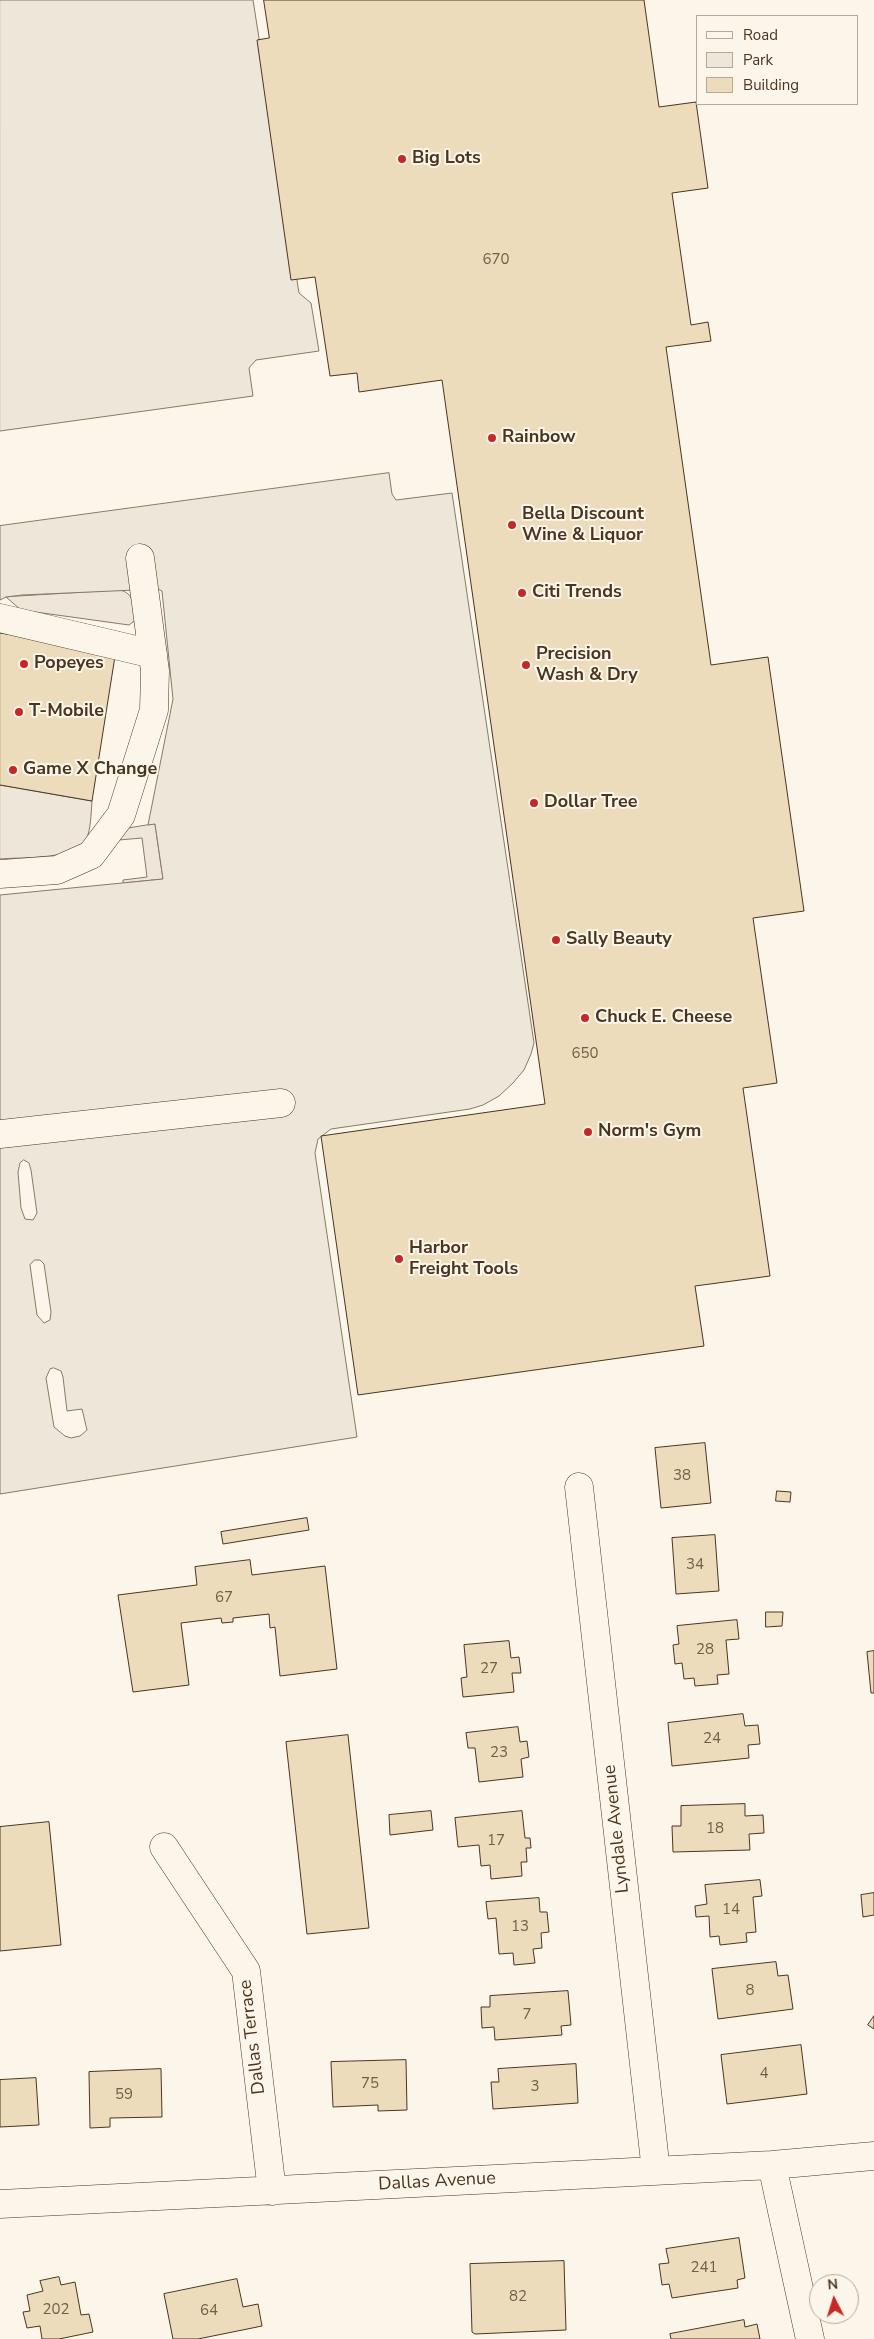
<!DOCTYPE html>
<style>
body{margin:0}
#map{position:relative;width:874px;height:2339px;overflow:hidden;background:#fbf6e9;font-family:"Nunito Sans",sans-serif}
canvas{display:block}
.legend{position:absolute;left:696px;top:15px;width:162px;height:90px;box-sizing:border-box;background:#fbf6e9;border:1px solid #b4a999;margin:0;padding:6px 9px;list-style:none;font-size:15px;color:#4a3520}
.legend li{display:flex;align-items:center;gap:10px;height:25px}
.legend b{width:25px;border:1px solid #b4a999}
.north{position:absolute;left:809px;top:2274px;width:50px;height:50px;box-sizing:border-box;background:#fbf6e9;border:1px solid #b4a999;border-radius:50%;rotate:355deg;font-size:14px;font-weight:700;line-height:20px;text-align:center;color:#4a3520}
.north::after{content:'';display:block;margin:auto;width:18px;height:22px;background:#c62828;clip-path:polygon(50% 0,100% 100%,50% 72%,0 100%)}
</style>
<div id="map">
<canvas width="874" height="2339"></canvas>
<ul class="legend">
<li><b style="height:6px;background:#fbf6e9"></b>Road</li>
<li><b style="height:14px;background:#ede6d9"></b>Park</li>
<li><b style="height:14px;background:#ecdcbc"></b>Building</li>
</ul>
<div class="north">N</div>
</div>
<script>
const context = document.querySelector('canvas').getContext('2d');
context.lineJoin = 'round';
function fillPath(path, color) {
  context.fillStyle = color;
  context.fill(path, 'evenodd');
}
function stroke(path, color, width, dash) {
  context.strokeStyle = color;
  context.lineWidth = width;
  context.lineCap = dash ? 'butt' : 'round';
  context.setLineDash(dash || []);
  context.stroke(path);
}
function write(font, color, halo, rows, align = 'center') {
  context.font = font + ' "Nunito Sans",sans-serif';
  context.lineWidth = 4;
  context.setLineDash([]);
  context.textBaseline = 'middle';
  context.strokeStyle = halo;
  context.fillStyle = color;
  for (const [text, x, y, turn = 0] of rows) {
    context.save();
    context.translate(x, y);
    context.rotate((+turn || 0) * Math.PI / 180);
    context.textAlign = isNaN(turn) ? turn : align;
    if (halo) context.strokeText(text, 0, 0);
    context.fillText(text, 0, 0);
    context.restore();
  }
}
const green = new Path2D(`
 M120 590C134 593 134 606 137 619L129 625 21 610 6 597Z
 M0 785 92 801C91 814 91 829 86 840 77 860 20 857 0 859Z
 M155 824 163 879 123 883V880L147 877 142 838 119 840 118 830Z`);
const parking = new Path2D(`
 M0 0H253L299 293 311 303 319 351 256 360 249 368 253 396 0 431Z
 M389 473 392 494 396 500 452 493 534 1043 531 1054 524 1070 513 1083 499 1096 483 1105 470 1109 331 1129 318 1139 315 1153 357 1437 0 1494V895L163 879 155 824 148 825 173 699 162 591 158 589 22 595 6 597 0 600V526ZM24 1160 29 1163 31 1170 37 1213 33 1220 25 1219 21 1208 18 1172 20 1163ZM35 1260H40L44 1264 51 1312 50 1320 44 1323 37 1315 30 1265ZM54 1368 61 1371 63 1377 67 1411 82 1409 87 1430 80 1436 71 1438 65 1436 54 1427 46 1378 50 1369Z`);
const building = new Path2D(`
 M264 0H644L659 107 696 102 708 188 672 193 691 325 708 322 711 341 666 347 711 665 768 657 804 911 753 918 777 1083 743 1088 770 1276 695 1286 704 1346 358 1395 321 1136 545 1104 442 380 359 392 357 373 330 376 315 277 291 280 257 40 269 38Z
 M0 633 116 650 92 801 0 785Z
 M705 1443 711 1503 661 1508 655 1448Z
 M777 1491 791 1492 790 1502 776 1501Z
 M307 1518 309 1530 223 1544 221 1532Z
 M715 1535 719 1591 676 1594 672 1538Z
 M250 1560 252 1575 325 1566 337 1669 280 1676 275 1627 270 1628 269 1614 233 1618V1622L222 1623 221 1618 181 1623 189 1685 133 1692 118 1595 197 1585 195 1567Z
 M766 1612H783L782 1626 766 1627Z
 M737 1620 739 1639 726 1640 729 1674 717 1675 718 1684 695 1686 694 1678 684 1679 682 1663 675 1664 673 1645 679 1644 677 1626Z
 M509 1641 511 1658 519 1657 521 1673H512L514 1692 463 1697 461 1678 467 1677 464 1645Z
 M874 1651V1693H871L867 1652Z
 M743 1714 745 1726 758 1725 760 1744 748 1745 749 1758 672 1766 668 1723Z
 M518 1727 520 1742 527 1741 529 1757 521 1759 523 1777 479 1782 475 1748H468L466 1733Z
 M348 1735 369 1928 307 1934 286 1742Z
 M745 1804V1816L763 1815 764 1833 749 1834 750 1850 673 1852 672 1826H681V1806Z
 M431 1811 433 1830 390 1835 389 1815Z
 M522 1811 525 1838H530L531 1848H526L527 1862H521L522 1876 491 1879 490 1865 481 1866 479 1845 458 1847 455 1818Z
 M49 1822 61 1945 0 1951V1827Z
 M760 1880 762 1896 753 1897 756 1932 746 1933 747 1942 720 1945 719 1936 710 1937 709 1916 696 1917 695 1906 707 1904 705 1885Z
 M874 1893V1915L863 1917 861 1895Z
 M539 1898 540 1912H547L549 1932 541 1933 542 1948 533 1949 535 1963 514 1965 513 1953 499 1954 496 1918 488 1919 486 1902Z
 M776 1962 778 1976 788 1975 793 2009 718 2019 712 1969Z
 M568 1991 571 2025 561 2026 562 2035 495 2040 494 2027 482 2028 481 2007H490V1996Z
 M874 2016V2029L868 2025Z
 M801 2045 807 2094 727 2104 721 2055Z
 M406 2060 407 2110 378 2111V2105L333 2107 331 2062Z
 M576 2064 578 2103 493 2109 491 2082H499L498 2069Z
 M161 2069 162 2117 110 2118V2127L90 2128 89 2072Z
 M36 2078 39 2125 0 2127V2080Z
 M739 2238 745 2278 737 2280 738 2288 672 2298 669 2284 662 2285 659 2264 669 2263 666 2249Z
 M564 2261 566 2330 475 2334 472 2332 470 2264Z
 M59 2277 61 2285 75 2282 81 2315 89 2314 93 2332 59 2339H42L40 2326 27 2328 23 2312 30 2311 27 2295 43 2291 40 2281Z
 M237 2279 243 2307 258 2304 262 2326 198 2339H173L164 2294Z
 M744 2320 745 2327 757 2324 760 2339H671L670 2334Z`);
const minor = new Path2D(`
 M0 618 153 654
 M0 874 57 870 91 855 121 815 154 710 155 671 140 558
 M0 1134 281 1103
 M579 1487 656 2171
 M164 1847 246 1971 272 2191
 M772 2165 810 2339
 M0 2204 772 2165 874 2156`);
const markers = [
 [402,159,5,"#c62828"],
 [492,438,5,"#c62828"],
 [512,525,5,"#c62828"],
 [522,593,5,"#c62828"],
 [24,664,5,"#c62828"],
 [526,665,5,"#c62828"],
 [19,712,5,"#c62828"],
 [13,770,5,"#c62828"],
 [534,803,5,"#c62828"],
 [556,940,5,"#c62828"],
 [585,1018,5,"#c62828"],
 [588,1132,5,"#c62828"],
 [399,1259,5,"#c62828"]
];
const numberNames = [
 ["670",496,260],
 ["650",585,1054],
 ["38",682,1476],
 ["34",695,1565],
 ["67",224,1598],
 ["28",705,1650],
 ["27",489,1669],
 ["24",712,1739],
 ["23",499,1753],
 ["18",715,1829],
 ["17",496,1841],
 ["14",731,1910],
 ["13",520,1927],
 ["8",750,1991],
 ["7",527,2015],
 ["4",764,2074],
 ["75",370,2084],
 ["3",535,2087],
 ["59",124,2095],
 ["241",704,2268],
 ["82",518,2297],
 ["202",56,2310],
 ["64",209,2311]
];
const poiNames = [
 ["Big Lots",412,159],
 ["Rainbow",502,438],
 ["Bella Discount",522,515],
 ["Wine & Liquor",522,536],
 ["Citi Trends",532,593],
 ["Precision",536,655],
 ["Wash & Dry",536,676],
 ["Popeyes",34,664],
 ["T-Mobile",29,712],
 ["Game X Change",23,770],
 ["Dollar Tree",544,803],
 ["Sally Beauty",566,940],
 ["Chuck E. Cheese",595,1018],
 ["Norm's Gym",598,1132],
 ["Harbor",409,1249],
 ["Freight Tools",409,1270]
];
const streetNames = [
 ["Lyndale Avenue",617,1829,-96],
 ["Dallas Terrace",253,2037,-97],
 ["Dallas Avenue",437,2182,-3]
];
fillPath(green, '#ede6d9');
stroke(green, '#887966', 1);
fillPath(parking, '#ede7d9');
stroke(parking, '#887966', 1);
fillPath(building, '#ecdcbc');
stroke(building, '#4a3520', 1);
stroke(minor, '#4a3520', 29);
stroke(minor, '#fbf6e9', 28);
for (const [x, y, r, color] of markers) {
  const dot = new Path2D();
  dot.arc(x, y, r, 0, 2 * Math.PI);
  context.fillStyle = color;
  context.fill(dot);
  stroke(dot, '#fbf6e9', 2);
}
write('15px', '#725f47', null, numberNames);
write('bold 18px', '#4a3520', '#fbf6e9', poiNames, 'left');
write('18px', '#4a3520', '#fbf6e9', streetNames);
</script>
